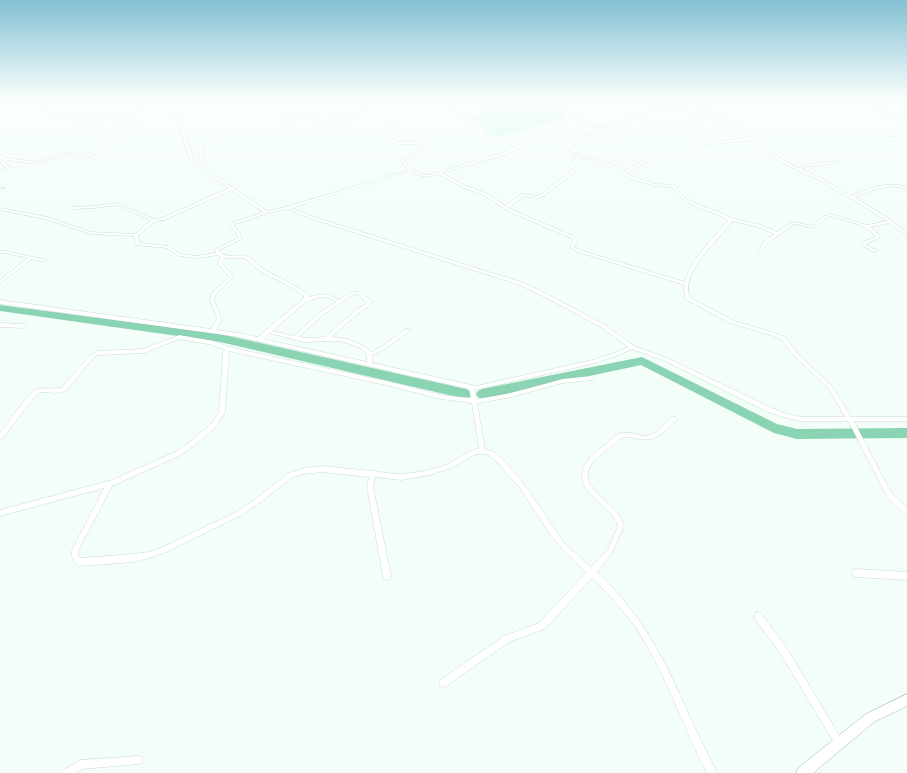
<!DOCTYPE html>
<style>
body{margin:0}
canvas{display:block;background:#f3fef9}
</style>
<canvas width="907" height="773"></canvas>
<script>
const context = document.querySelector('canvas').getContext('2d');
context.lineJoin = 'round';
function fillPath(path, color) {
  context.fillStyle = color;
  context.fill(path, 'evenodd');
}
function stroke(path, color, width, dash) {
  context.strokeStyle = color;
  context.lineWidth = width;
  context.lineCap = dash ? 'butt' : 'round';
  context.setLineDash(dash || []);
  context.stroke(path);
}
const built = new Path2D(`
 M529 99H545L569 115 562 116 566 119 495 138 468 116 483 113 479 109Z`);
const river = new Path2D(`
 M0 305 220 334 466 389 470 391 472 394 470 397 466 399 220 342 0 311Z
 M642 357 777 424 797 429 907 428V438L797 439 774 433 641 365 482 399 478 397 476 394 478 391 482 389Z`);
const street = new Path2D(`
 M7 99H12L0 102V100Z
 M30 99H34L43 101 41 106 53 107 51 113 74 115 82 119H96L113 111 131 110 157 99H160L133 112 115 113 97 121H81L73 117 48 115 50 109 39 108V105L40 102Z
 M171 99H173L185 135 210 131 216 134C216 145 209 145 202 149L204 159 202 160 200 159 198 149C205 144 212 145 212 134L210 133 186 137 194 161 267 211 286 207 409 170 401 162V160L424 149 416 144H396L381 134 385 127 399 124V126L387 129 385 134 398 142H417L427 148V150L404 161C411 168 418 175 428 175L502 153 517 146 490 138 460 113 429 101 415 105 399 100 354 113 351 118C331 124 324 127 305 116L286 121V119L303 115 294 103 290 99 294 100C298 104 300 108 304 112 317 126 333 121 349 116L352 111 396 99H402L415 103 427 100 426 99H429L462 111 492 136 520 145 537 137 559 133 552 123 553 122 573 117 547 99H550L562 107 611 99H617L564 109C571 114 585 123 594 125 608 128 627 119 640 115L641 116C631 121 607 128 595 127 588 126 581 122 575 118L556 123 563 133 561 135 539 139 504 155 442 173 466 186 488 194 505 206 522 194 537 196 540 195 577 167 572 162 578 156 563 151 571 142 586 135 600 139 612 131 645 128 708 117 686 109 657 111 622 99H626L657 109 686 107 696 110 710 107 720 102 718 99H721L723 103 712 109 699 111C712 116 724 121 736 128 757 141 776 157 798 168L811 164 838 161V163H837L811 166 801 169 819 177 851 196C869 189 888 180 907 187V189C887 182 873 191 854 197L886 217 907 233V236L889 223 870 227 877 233 880 238 867 243 866 245 876 250V252H874L861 245 865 241 876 237C868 224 845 221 831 216L826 218 814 228 794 224 766 244 764 249 759 253 757 252 761 248 763 242 774 234 759 227 732 221C719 241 690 262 688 288 688 291 689 294 689 297L734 321 775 333 785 337 797 353 832 386 851 417H907V421H854L889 489 893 495 907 508V515L905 514 889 499 885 493 848 421H801L787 418 768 412 663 360 632 349 616 356 592 364 475 390 477 399 507 394 563 379 592 376 594 377 595 378 594 379 592 380 563 383 507 398 477 403 485 449 492 451 497 454 507 463 529 491 560 537 566 545 591 567 608 549 618 526C613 511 595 501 586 488 574 468 592 454 607 443 612 439 616 434 622 433 632 431 641 438 650 435 659 432 665 423 672 417H676L677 419 676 421C669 427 663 434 655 438 642 443 630 434 622 438 618 440 615 444 612 446 601 454 583 466 589 482 592 490 611 505 618 513L621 518 624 526 612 553 597 572C613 587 628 604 641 623 663 655 678 691 694 726 701 742 710 757 717 773H707C682 725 666 673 636 628 623 610 608 593 592 578L545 629 509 642 446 686 443 687 440 686 439 683 440 680 504 636 539 623 586 573 562 549 550 534 519 487 497 462 488 455 484 454H476L452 468 429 475 401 480 375 477 373 487 391 576 390 579 387 580 384 579 383 576 367 487 369 477 322 472 304 474 293 477 262 501 242 515 166 552 149 558 134 562 80 566C73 562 70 555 73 548L104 488 0 516V510L112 480 177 451 191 441 213 422 219 412 223 352 225 350 213 345 179 339 144 353 99 355 94 357 66 391 57 393 42 392 37 394 2 439H0V433C6 425 30 391 37 389 45 387 54 390 62 387L90 355 98 351 143 349 179 335 214 341 229 347 390 382 441 395 471 398 469 389 239 337 0 304V300L211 329 216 321 217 318 210 300 212 293 229 277 218 263 220 257 218 255 197 258 179 256 167 248 136 245 134 236 91 234 45 219 0 210V208L47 217 91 232 133 234 138 232 151 220 117 205 94 208 73 209 71 208 73 207 94 206 117 203 154 219 162 218 229 188 190 161ZM712 118 733 129 747 138 703 143 691 148V150H693L704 145 749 140 784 164 817 179 850 198 887 221 867 225 831 214 824 216 813 226 793 222 777 232 761 225 731 218 724 214 692 202 685 198 679 192 674 185 655 184 631 176 626 173 652 159V157H650L624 171 619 167 567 151 573 144 587 137 616 147H617V145L603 140 613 133 645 130ZM581 157 617 169 629 178 641 182 655 186 672 187C685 208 708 208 728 220V221C713 238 691 259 685 282L580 250 574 247 577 240 573 236 508 208 524 196 537 198 542 197 580 168V166L576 162ZM411 171C422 178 427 178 438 174L464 188 486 196 508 211 571 238 573 240 570 247 578 252 685 285 684 288 685 299 730 323 771 335 781 339 793 355 828 388 845 417H801L787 414 772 408 667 358 634 346 605 325 545 293 524 283 314 217 291 208ZM232 190 263 212 247 218 233 222 230 226 236 233 238 238 216 249 215 250 216 253 197 256 180 254 169 246 139 243 138 235 140 234 155 221 164 220ZM287 209 312 219 520 285 541 295 601 327 628 347 612 354 592 360 476 386 372 363V355L385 349 410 331V329H406L381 347 371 352C360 341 345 338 331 337L360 312 371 305 372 302V301C355 289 356 289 339 300 327 293 322 293 309 297V295C295 285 280 278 265 270 259 266 254 260 248 257 239 252 226 261 219 250L242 239 240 233 234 226 235 224 249 220 267 213ZM224 258H245L260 271 296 290 304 296 303 299 267 329 265 330V331L258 337 239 333 216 330 221 321V318L214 300 216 294 233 277 222 263ZM354 294H357L367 303 356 310 325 337 309 338 299 337 323 315ZM319 297H327L336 302 319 313 294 336 272 331 306 302ZM269 333 303 342 333 341 345 342 360 348 367 355V362L263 339ZM229 351 390 386 441 399 472 403 479 448C467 451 459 459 448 464 436 469 413 474 400 474 392 474 384 472 376 472L373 470 371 471 322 466 304 468 289 473 258 497 238 511 163 547 149 552 134 554 81 558 78 555V551L112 486 181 455 195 445 217 426 225 412Z
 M859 99H862L907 119V121Z
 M122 118 125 119 122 121 137 125 140 128 89 157 83 158 64 154 38 164 8 160 4 163 11 167 0 172V170L6 167 0 163 4 160 0 159V157L38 162 64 152 83 156 87 155 136 128 135 127 118 122V120Z
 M890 134H899L907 139V141L897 136H889L888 135Z
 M0 187 5 188 0 189Z
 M0 251H6L46 260V261L44 262 32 259 0 283V280L28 258 6 253H0Z
 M0 323 25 324 27 326 25 328 0 327Z
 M856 569 907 572V580L856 577 853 576 852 573 853 570Z
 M758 612 761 613 788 650 842 740 843 743 842 746 839 747 836 746 782 656 755 619 754 616 755 613Z
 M139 756 142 757 143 760 142 763 139 764 82 769 75 773H61L63 770 81 760Z`);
const secondary = new Path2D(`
 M907 694V706L874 722 813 773H796L798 768 866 714Z`);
fillPath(built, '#d4f8e7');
fillPath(river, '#8ad3b3');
stroke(street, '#9eb9ac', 0.5);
stroke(secondary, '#9eb9ac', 1);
fillPath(street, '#fff');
fillPath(secondary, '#fff');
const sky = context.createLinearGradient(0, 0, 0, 207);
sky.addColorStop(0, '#82c0d3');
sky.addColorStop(0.48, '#fafffc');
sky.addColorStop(1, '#fafffc00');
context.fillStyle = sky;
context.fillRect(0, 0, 907, 207);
</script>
